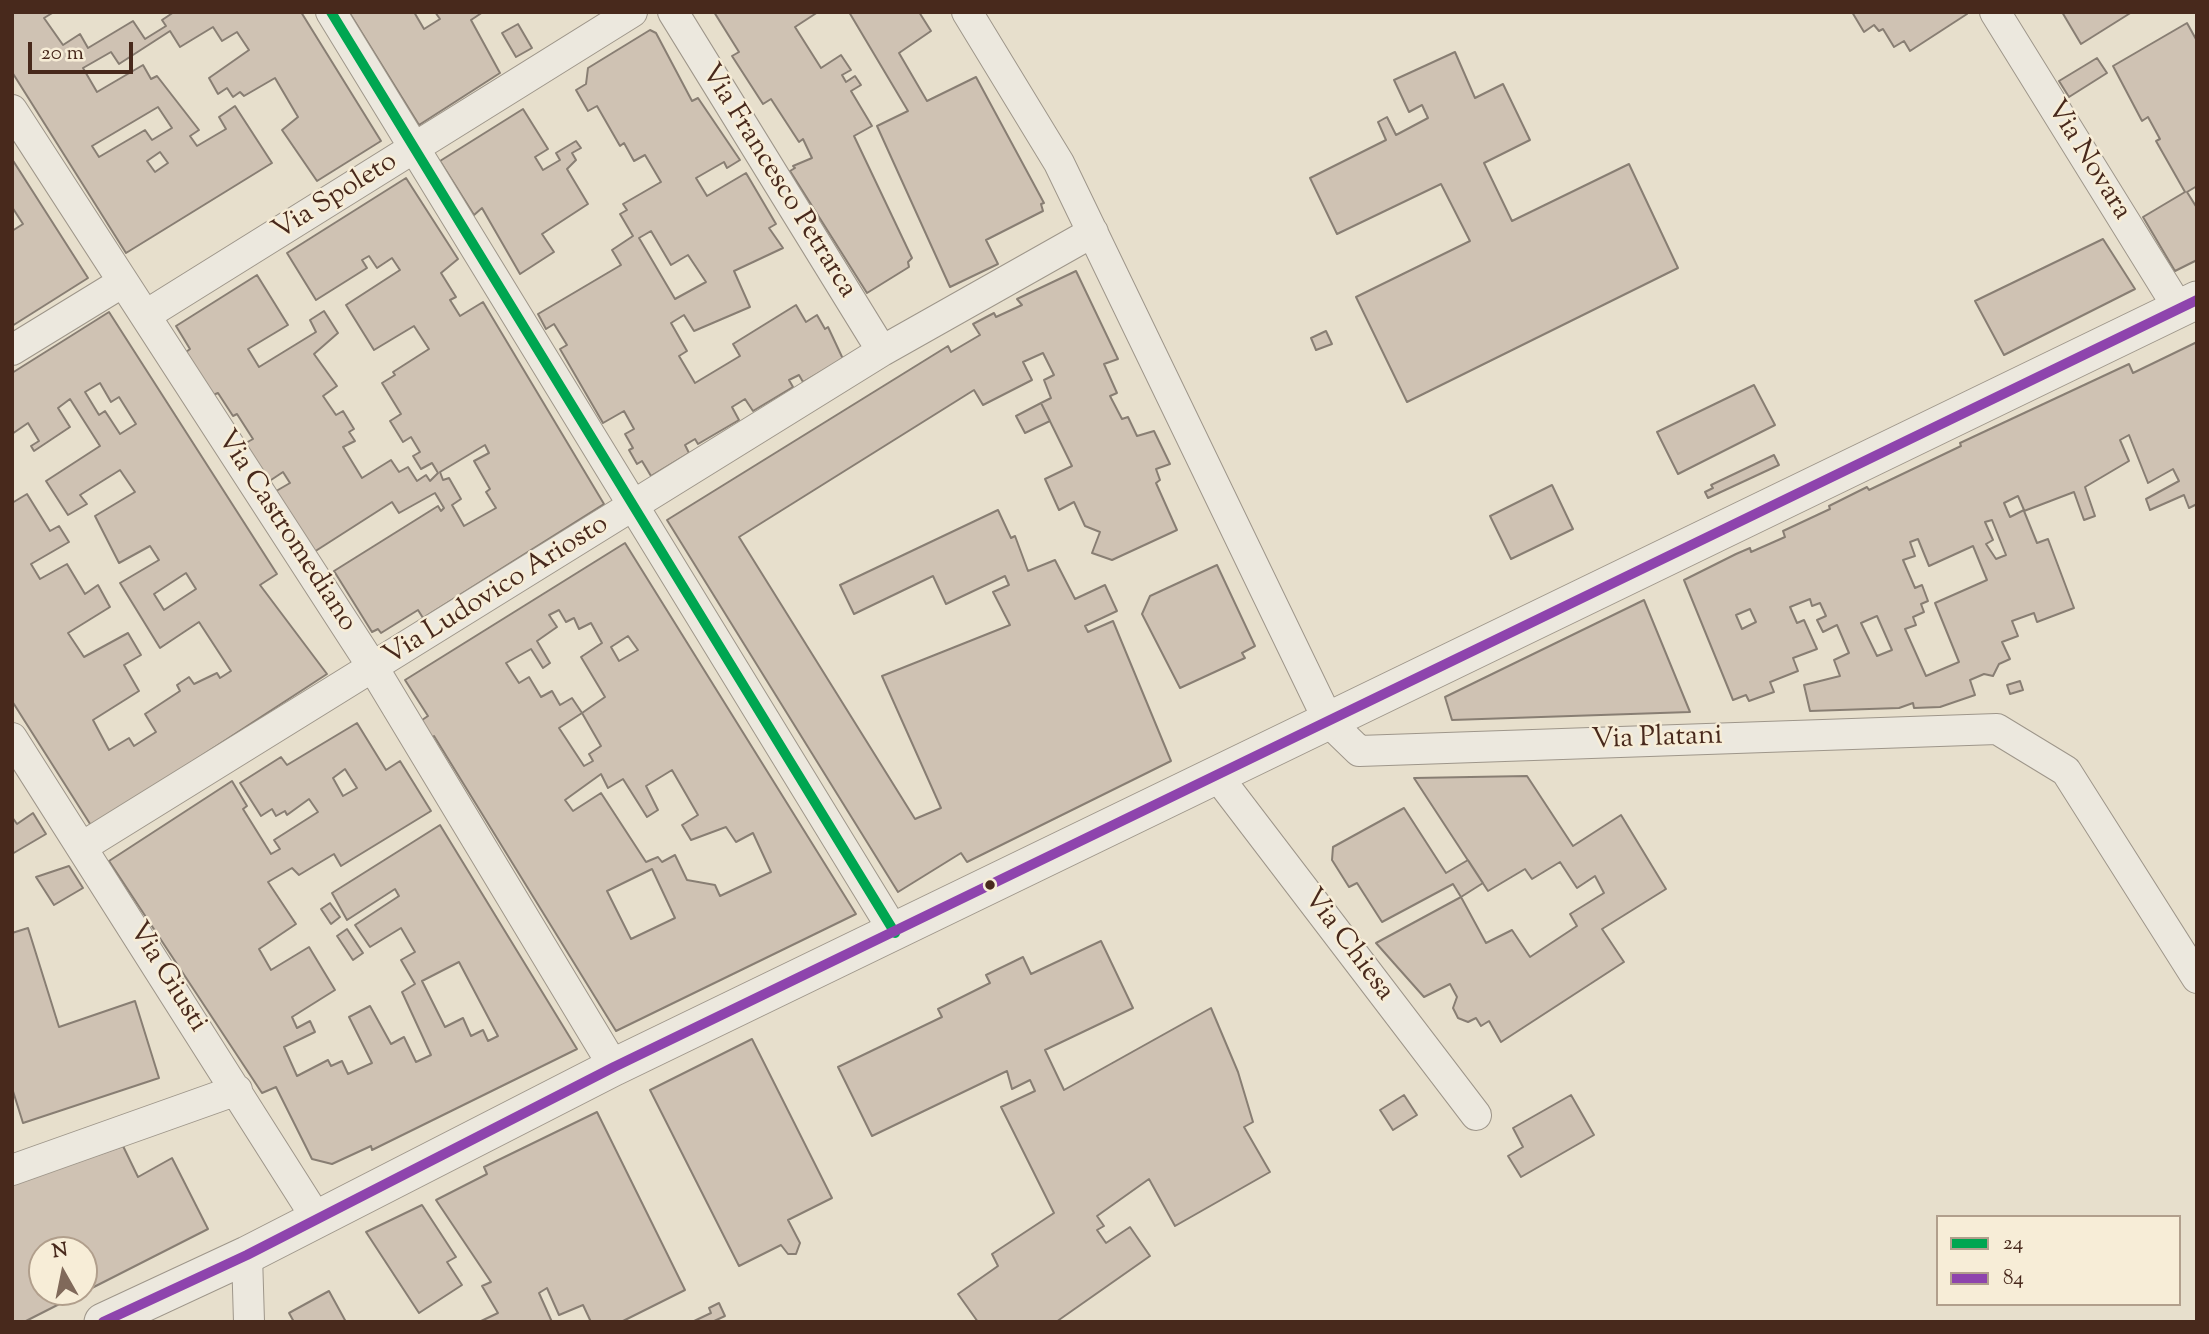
<!DOCTYPE html>
<style>
body{margin:0}
#map{position:relative;width:2209px;height:1334px;overflow:hidden;background:#e7dfcc;font-family:"Sorts Mill Goudy",serif}
canvas{display:block}
.frame{position:absolute;inset:0;border:14px solid #48291c;pointer-events:none}
.legend{position:absolute;left:1936px;top:1215px;width:245px;height:91px;box-sizing:border-box;background:#f7edd7;border:2px solid #b19f8c;margin:0;padding:9px 12px;list-style:none;font-size:21px;color:#48291c}
.legend li{display:flex;align-items:center;gap:14px;height:35px}
.legend b{width:35px;border:2px solid #b19f8c}
.north{position:absolute;left:28px;top:1236px;width:70px;height:70px;box-sizing:border-box;background:#f7edd7;border:2px solid #b19f8c;border-radius:50%;rotate:351deg;font-size:19px;font-weight:700;line-height:28px;text-align:center;color:#48291c}
.north::after{content:'';display:block;margin:auto;width:24px;height:32px;background:#80695a;clip-path:polygon(50% 0,100% 100%,50% 72%,0 100%)}
.scale{position:absolute;left:28px;top:42px;width:105px;height:32px;box-sizing:border-box;border:4px solid #48291c;border-top:0;padding-left:9px;font-size:21px;line-height:24px;white-space:nowrap;color:#48291c;-webkit-text-stroke:5px #f7edd7;paint-order:stroke}
</style>
<div id="map">
<canvas width="2209" height="1334"></canvas>
<div class="frame"></div>
<ul class="legend">
<li><b style="height:9px;background:#00a651"></b>24</li>
<li><b style="height:9px;background:#8e44ad"></b>84</li>
</ul>
<div class="north">N</div>
<div class="scale">20 m</div>
</div>
<script>
const context = document.querySelector('canvas').getContext('2d');
context.lineJoin = 'round';
function fillPath(path, color) {
  context.fillStyle = color;
  context.fill(path, 'evenodd');
}
function stroke(path, color, width, dash) {
  context.strokeStyle = color;
  context.lineWidth = width;
  context.lineCap = dash ? 'butt' : 'round';
  context.setLineDash(dash || []);
  context.stroke(path);
}
function write(font, color, halo, rows, align = 'center') {
  context.font = font + ' "Sorts Mill Goudy",serif';
  context.lineWidth = 5;
  context.setLineDash([]);
  context.textBaseline = 'middle';
  context.strokeStyle = halo;
  context.fillStyle = color;
  for (const [text, x, y, turn = 0] of rows) {
    context.save();
    context.translate(x, y);
    context.rotate((+turn || 0) * Math.PI / 180);
    context.textAlign = isNaN(turn) ? turn : align;
    if (halo) context.strokeText(text, 0, 0);
    context.fillText(text, 0, 0);
    context.restore();
  }
}
const building = new Path2D(`
 M12 12H54L44 18 63 45 80 34 88 48 133 21 145 39 166 26 162 20 174 12H301L381 141 317 181 282 130 298 117 275 78 244 96 240 92 233 97 227 88 218 94 209 78 249 50 237 32 222 41 213 27 180 47 170 31 119 64 111 52 83 68 97 92 143 65 151 79 157 76 199 130 190 136 197 146 226 129 219 117 235 106 272 163 126 253 12 72ZM158 107 172 128 152 140 145 130 99 157 92 146ZM160 152 168 163 155 172 147 161Z
 M349 12H414L424 29 440 19 435 12H483L471 20 500 73 419 125Z
 M714 12H818L795 27 821 68 841 55 851 70 842 75 846 82 855 76 861 85 851 91 872 126 854 136 912 258 908 262 909 267 867 293 790 171 795 168 793 166 812 158 803 139 799 142 771 99 763 104 732 56 739 52Z
 M849 12H919L931 31 899 53 927 101 976 77 1044 203 1041 204 1043 211 986 240 998 264 950 287 877 126 908 111Z
 M1852 12H1965L1967 14 1910 51 1904 41 1894 47 1883 29 1879 31 1874 25 1864 32Z
 M2062 12H2132L2081 44Z
 M2187 23 2197 41V186L2187 192 2197 208V260L2175 271 2143 217 2185 192 2156 141 2160 139 2148 117 2142 121 2113 66Z
 M518 24 532 48 516 57 502 33Z
 M650 30 656 33 692 101 698 98 740 160 727 168 724 162 696 178 707 196 746 173 776 224 769 228 783 248 734 271 750 307 694 331 684 315 671 323 687 351 679 356 695 383 740 356 733 344 796 305 806 322 817 315 825 329 828 327 843 359 803 382 799 375 789 380 793 387 753 411 745 399 732 407 739 420 698 444 695 439 685 445 689 453 651 476 642 461 637 464 629 450 633 448 625 434 634 429 624 411 603 423 560 349 567 345 554 324 546 329 538 314 621 265 612 250 633 236 620 214 627 210 623 204 661 182 645 155 634 161 624 143 620 146 597 106 588 111 576 90 586 84 588 68ZM651 231 671 265 688 255 706 282 675 299 639 238Z
 M1455 52 1475 98 1503 84 1530 140 1484 163 1512 221 1629 164 1678 268 1407 402 1356 297 1470 241 1441 184 1337 234 1310 178 1386 140 1378 122 1387 117 1396 135 1428 118 1422 105 1409 112 1394 80Z
 M2097 58 2107 73 2069 97 2059 81Z
 M523 109 548 149 535 157 543 170 560 160 556 153 576 141 581 148 572 153 576 160 567 169 588 204 542 234 554 252 520 274 482 208 474 215 440 161Z
 M12 159 88 278 12 326V231L23 224 12 207Z
 M406 178 458 259 441 273 456 297 450 300 460 316 483 302 604 504 423 618 418 610 381 633 378 629 372 632 334 571 438 506 441 511 444 508 435 493 399 513 392 502 314 552 271 494 290 483 283 472 268 482 244 444 253 439 237 414 233 416 218 393 213 395 186 352 190 349 176 326 257 275 288 325 248 349 259 367 316 332 310 320 324 311 338 333 314 354 337 386 323 396 336 415 343 411 354 429 349 432 355 441 343 447 362 478 391 460 399 472 408 467 417 481 426 475 430 481 438 473 432 463 421 469 413 456 420 452 411 437 403 442 390 421 401 414 382 383 395 375 393 372 429 349 414 326 374 350 346 305 400 270 392 258 377 268 369 256 362 260 367 268 316 300 287 253ZM485 445 489 453 474 461 490 489 486 492 496 508 464 526 452 505 461 499 449 478 443 480 440 472Z
 M2103 239 2135 289 2004 355 1975 301Z
 M1076 271 1118 359 1104 364 1117 393 1110 396 1122 419 1128 417 1137 436 1154 431 1170 464 1156 469 1160 480 1156 483 1177 530 1112 560 1092 553 1100 532 1085 526 1074 502 1059 510 1045 479 1072 466 1041 403 1051 398 1044 380 1054 375 1043 353 1023 362 1032 380 983 405 974 390 739 537 915 819 941 808 882 676 1010 625 993 592 1009 585 1005 576 946 604 933 576 854 614 840 585 998 510 1011 538 1015 536 1028 571 1055 560 1075 599 1105 585 1117 611 1085 626 1088 632 1113 621 1171 761 967 862 961 853 898 892 667 520 948 346 951 352 980 335 973 324 994 313 996 317 1022 305 1017 299Z
 M109 312 277 574 260 585 327 674 92 827 12 701V503L27 494 50 531 59 526 69 542 31 564 40 579 67 564 85 594 98 585 110 607 68 633 84 657 128 633 141 655 124 665 139 691 93 720 109 750 129 738 134 746 156 732 145 714 180 691 177 685 189 677 194 684 217 673 220 678 231 671 199 622 160 648 120 583 159 560 150 546 119 563 95 516 135 492 120 470 80 495 87 504 68 515 46 481 100 446 70 399 58 408 70 427 34 451 31 446 39 441 28 423 12 434V373ZM100 383 111 402 119 397 136 424 120 434 105 411 99 415 85 392ZM186 573 196 589 164 610 154 594Z
 M1326 331 1332 344 1316 350 1311 338Z
 M2197 342V504L2189 508 2184 495 2150 510 2146 499 2179 481 2173 469 2148 483 2129 435 2120 440 2129 461 2085 487 2095 516 2084 520 2074 492 2024 511 2037 543 2048 539 2074 608 2037 622 2034 613 2012 621 2018 636 2002 642 2010 659 1999 664 1993 676 1984 674 1970 680 1975 695 1940 707 1914 708 1913 703 1899 708 1810 711 1804 685 1840 676 1834 660 1849 653 1837 625 1823 632 1817 620 1826 616 1820 603 1812 606 1810 599 1790 607 1797 623 1804 620 1817 649 1793 658 1798 671 1770 682 1774 692 1749 701 1746 695 1733 700 1684 580 1736 554 1750 548 1751 552 1785 537 1783 531 1830 509 1829 506 1867 487 1869 490 1961 446 1960 443 2129 364 2133 373ZM2018 496 2024 510 2010 517 2004 503ZM1992 520 2006 555 1996 559 1986 544 1993 540 1985 522ZM1918 539 1929 566 1973 546 1987 580 1935 603 1959 662 1926 676 1905 629 1916 625 1913 617 1924 612 1921 604 1928 601 1922 585 1915 588 1903 560 1915 556 1910 542ZM1750 609 1756 622 1742 629 1736 615ZM1877 616 1892 650 1877 656 1861 623Z
 M1754 385 1775 425 1678 474 1657 432Z
 M1041 403 1050 421 1025 433 1016 416Z
 M1774 455 1779 465 1708 498 1705 492 1713 488 1711 485Z
 M1552 485 1573 529 1511 559 1490 516Z
 M625 543 856 914 616 1031 434 736 429 739 419 722 428 716 405 680ZM559 610 566 622 574 618 579 629 591 623 602 643 581 657 605 697 582 713 572 698 560 705 552 691 541 697 529 677 519 683 506 663 531 649 543 668 550 663 537 641 557 627 549 615ZM628 636 638 650 619 661 611 647ZM582 713 601 746 589 754 593 761 584 766 559 728ZM672 770 698 815 682 825 691 840 726 827 736 842 753 833 771 872 720 896 715 885 687 880 675 855 662 862 658 857 646 862 601 793 573 811 565 800 601 774 608 788 623 779 647 817 658 810 646 786ZM652 869 675 918 631 939 607 891Z
 M1217 565 1255 646 1242 653 1245 658 1180 688 1142 614 1150 596Z
 M1644 600 1690 712 1452 720 1445 697Z
 M2020 681 2023 690 2010 694 2007 685Z
 M357 723 386 770 400 761 431 811 341 866 334 854 299 875 292 868 268 882 296 924 259 949 271 970 309 947 335 990 292 1017 297 1028 310 1021 315 1032 284 1047 297 1076 328 1060 331 1066 342 1061 348 1074 372 1063 349 1017 370 1006 391 1044 404 1037 416 1062 431 1055 402 992 415 984 401 960 415 952 401 928 370 947 355 925 399 896 395 889 347 920 332 893 440 825 577 1049 372 1150 371 1146 332 1164 312 1159 276 1087 262 1093 109 861 232 781 247 806 243 809 271 854 280 849 274 840 318 812 309 799 287 815 285 811 276 816 272 809 261 816 240 783 281 757 287 765ZM345 769 357 788 343 796 333 778ZM459 962 498 1036 488 1041 483 1030 471 1036 463 1018 445 1027 422 981Z
 M1527 776 1573 846 1621 815 1666 889 1602 929 1624 962 1501 1042 1489 1021 1481 1026 1476 1018 1468 1022 1458 1018 1453 1008 1457 997 1450 984 1424 997 1376 943 1461 897 1486 943 1512 930 1530 957 1577 926 1570 914 1604 893 1595 876 1577 888 1560 862 1532 879 1525 869 1488 891 1414 778Z
 M1404 808 1446 873 1468 860 1483 883 1461 897 1453 884 1382 922 1357 883 1349 887 1332 860 1333 847Z
 M33 813 46 834 12 854V817L17 824Z
 M69 866 83 888 54 905 36 877Z
 M330 903 340 917 331 924 321 909Z
 M28 928 59 1027 135 1001 159 1078 23 1123 12 1088V933Z
 M347 929 363 953 353 960 337 936Z
 M1101 941 1133 1008 1045 1050 1064 1090 1211 1008 1238 1072 1253 1122 1244 1127 1270 1172 1175 1226 1149 1179 1097 1216 1104 1226 1097 1230 1106 1243 1130 1227 1150 1256 1056 1322H978L958 1294 998 1266 992 1254 1054 1213 1001 1107 1035 1091 1030 1080 1012 1089 1007 1071 872 1136 838 1067 942 1017 938 1009 990 983 986 975 1023 957 1031 974Z
 M752 1039 832 1198 788 1220 800 1243 796 1254H788L781 1245 739 1266 650 1090Z
 M1404 1095 1417 1115 1393 1130 1380 1110Z
 M1571 1095 1594 1135 1521 1177 1508 1156 1523 1147 1513 1128Z
 M597 1112 685 1290 621 1322H591L583 1305 559 1315 547 1288 539 1293 552 1322H479L498 1313 482 1286 491 1282 436 1200 487 1174 484 1167Z
 M123 1146 138 1177 172 1158 208 1229 84 1292V1250H42V1292H83L24 1322H12V1184Z
 M422 1205 456 1257 447 1262 462 1285 419 1313 366 1232Z
 M329 1291 346 1322H294L289 1313Z
 M719 1303 725 1316 712 1322H692L711 1313 709 1308Z`);
const minor = new Path2D(`
 M331 12 895 933
 M673 12 882 351
 M967 12 1059 163 1329 722 1359 751 1997 729 2066 771 2197 978
 M1995 12 2179 309
 M12 110 374 669 614 1067
 M146 315 632 12
 M12 350 123 282
 M12 738 317 1219
 M1218 777 1476 1115
 M82 847 882 351 1093 232
 M12 1170 237 1090
 M247 1255 249 1322`);
const tertiary = new Path2D(`
 M103 1322 247 1255 614 1067 2197 300`);
const bus1 = new Path2D(`
 M331 12 895 933`);
const bus2 = new Path2D(`
 M103 1322 247 1255 614 1067 2197 300`);
const markers = [
 [990,885,6,"#48291c"]
];
const streetNames = [
 ["Via Novara",2087,161,58],
 ["Via Francesco Petrarca",777,182,58],
 ["Via Spoleto",336,198,-32],
 ["Via Castromediano",285,532,57],
 ["Via Ludovico Ariosto",497,592,-32],
 ["Via Platani",1657,740,-2],
 ["Via Chiesa",1347,946,53],
 ["Via Giusti",166,978,58]
];
fillPath(building, '#cfc2b3');
stroke(building, '#887e73', 2);
stroke(minor, '#9e968a', 32);
stroke(tertiary, '#9e968a', 39);
stroke(minor, '#ece8de', 30);
stroke(tertiary, '#ece8de', 37);
stroke(bus1, '#00a651', 10);
stroke(bus2, '#8e44ad', 10);
for (const [x, y, r, color] of markers) {
  const dot = new Path2D();
  dot.arc(x, y, r, 0, 2 * Math.PI);
  context.fillStyle = color;
  context.fill(dot);
  stroke(dot, '#f7edd7', 2.5);
}
write('28px', '#48291c', '#f7edd7', streetNames);
</script>
